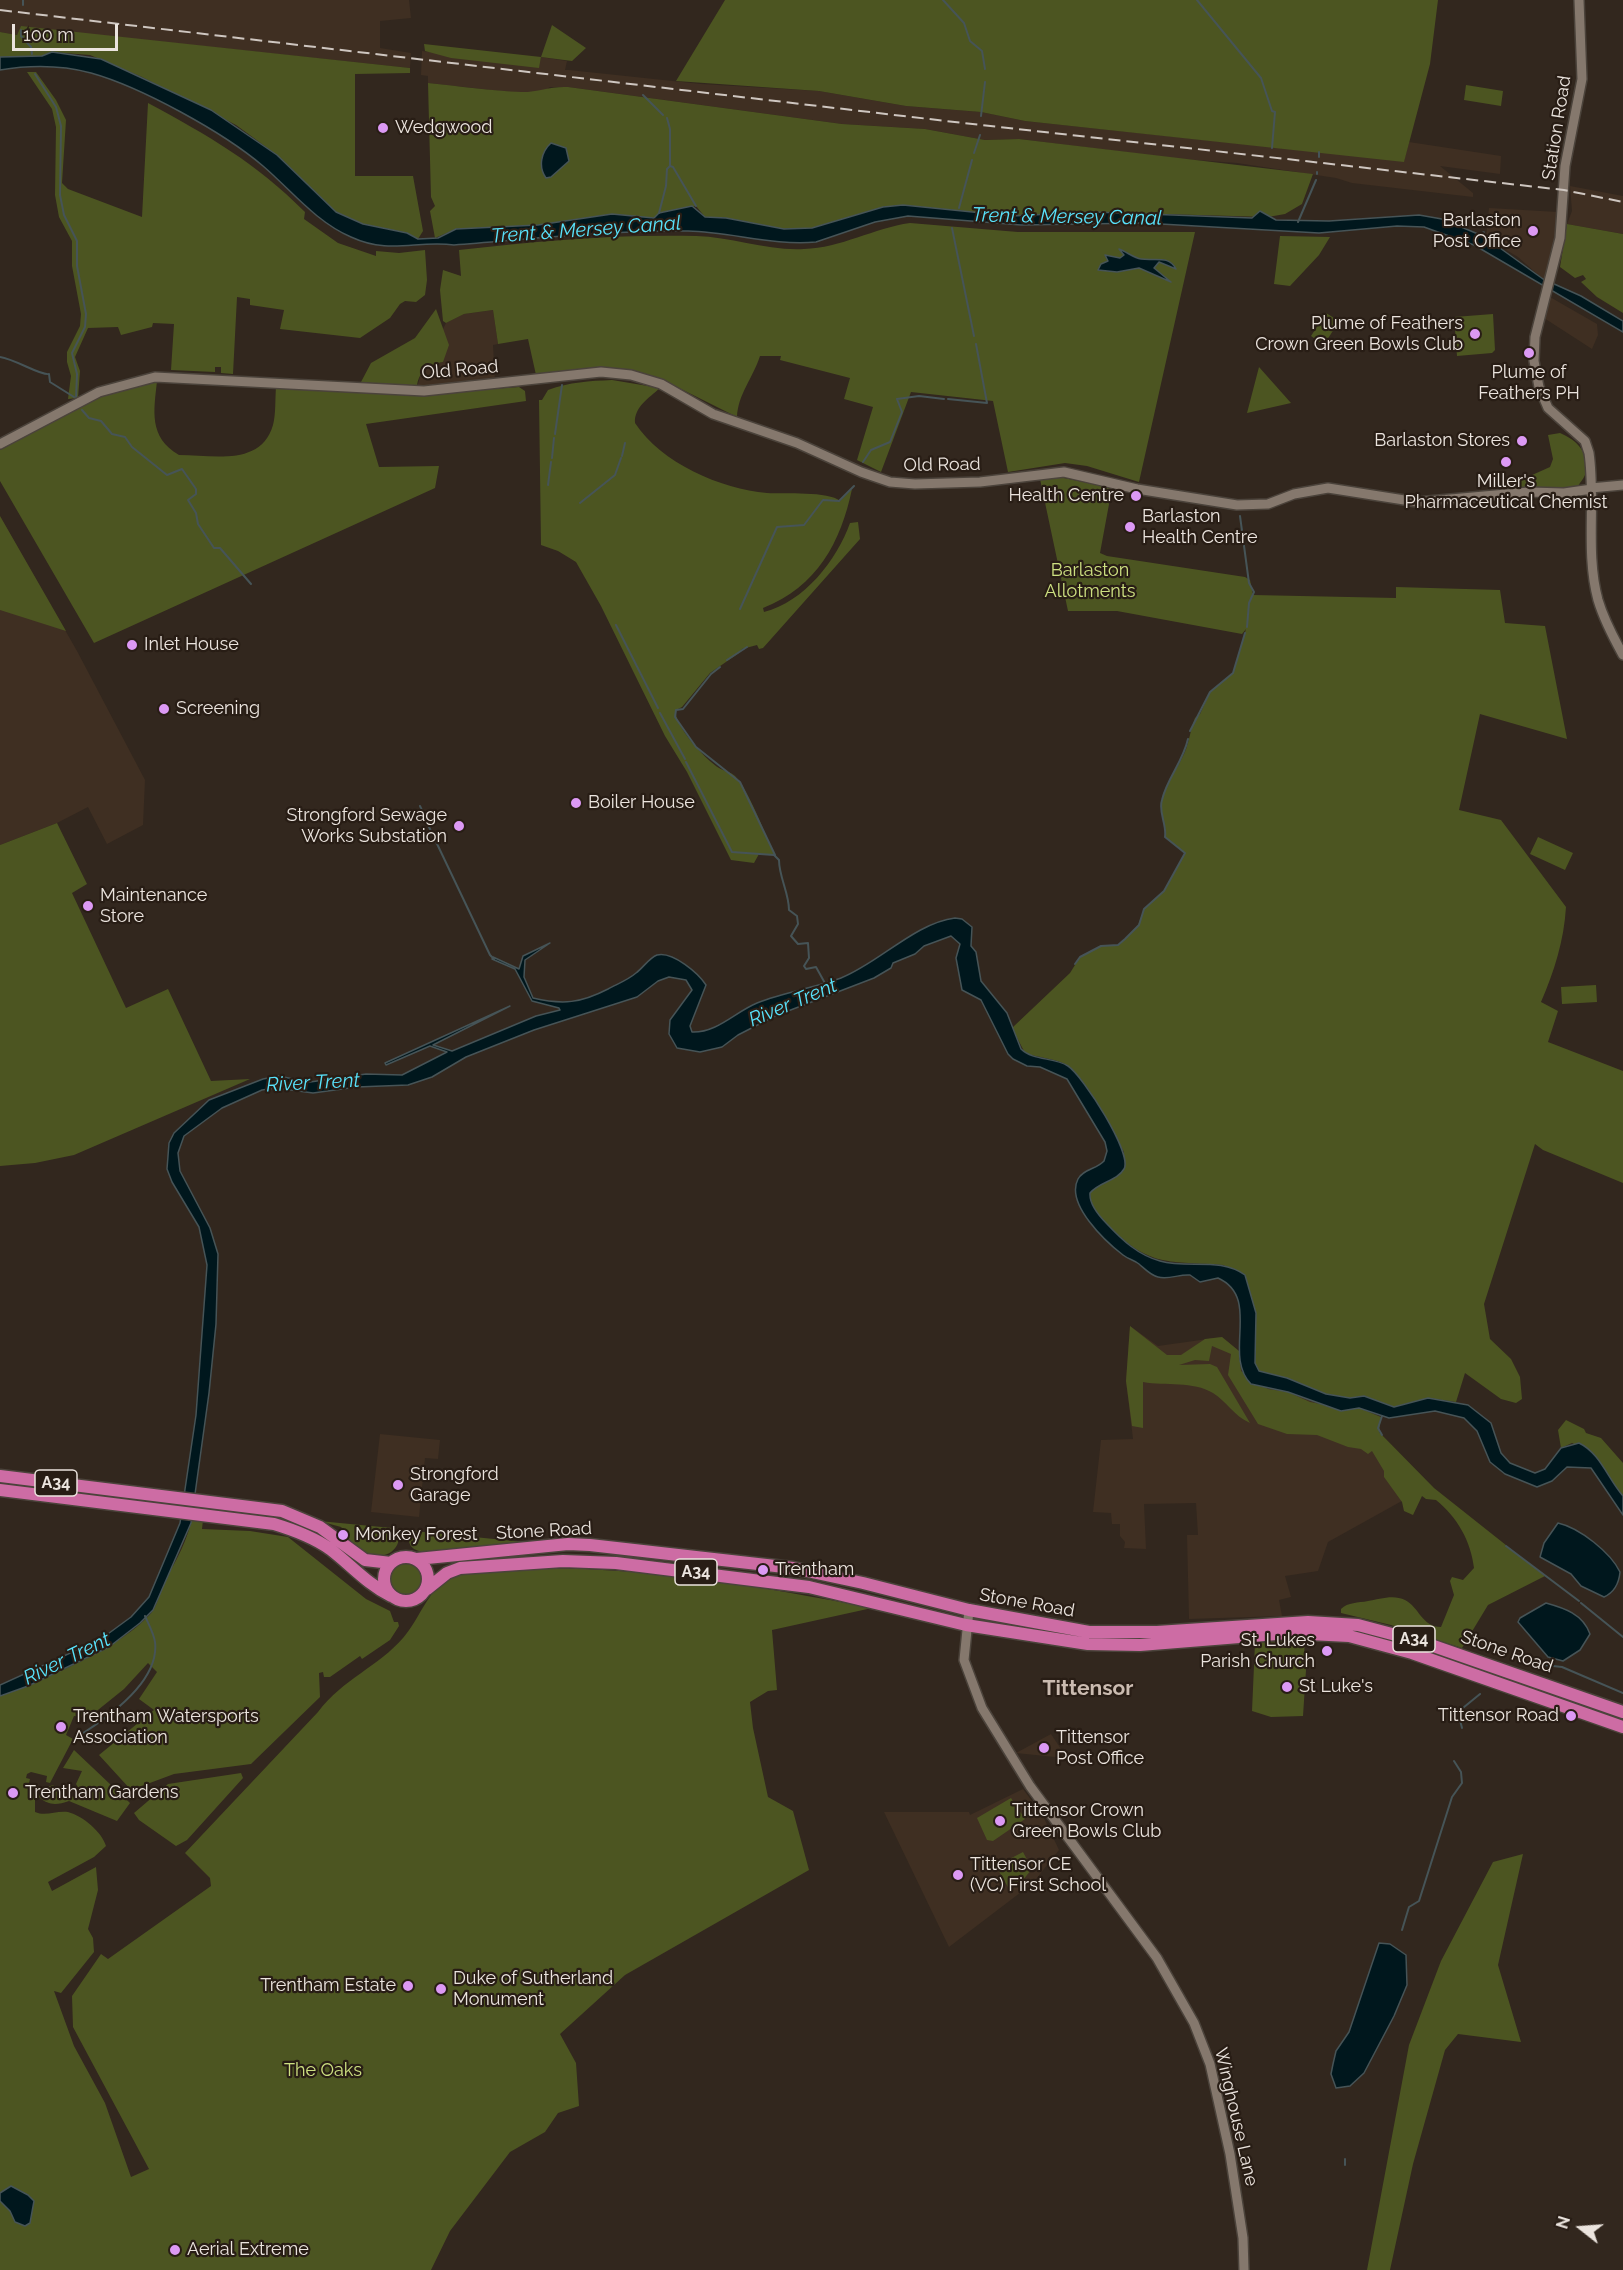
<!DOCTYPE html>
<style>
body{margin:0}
#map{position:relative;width:1623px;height:2270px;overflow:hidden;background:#32271e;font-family:Raleway,sans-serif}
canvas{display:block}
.north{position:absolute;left:1551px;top:2198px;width:60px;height:60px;-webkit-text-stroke:4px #281d15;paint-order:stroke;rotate:287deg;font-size:16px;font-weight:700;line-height:24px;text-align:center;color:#ebe4de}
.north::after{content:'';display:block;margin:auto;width:21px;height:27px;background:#ebe4de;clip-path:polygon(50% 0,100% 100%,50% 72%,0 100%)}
.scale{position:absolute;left:12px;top:24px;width:106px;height:27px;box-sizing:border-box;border:3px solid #ebe4de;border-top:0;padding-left:8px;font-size:18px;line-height:21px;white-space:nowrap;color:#ebe4de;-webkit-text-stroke:4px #281d15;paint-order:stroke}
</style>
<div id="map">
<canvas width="1623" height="2270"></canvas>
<div class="north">N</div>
<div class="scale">100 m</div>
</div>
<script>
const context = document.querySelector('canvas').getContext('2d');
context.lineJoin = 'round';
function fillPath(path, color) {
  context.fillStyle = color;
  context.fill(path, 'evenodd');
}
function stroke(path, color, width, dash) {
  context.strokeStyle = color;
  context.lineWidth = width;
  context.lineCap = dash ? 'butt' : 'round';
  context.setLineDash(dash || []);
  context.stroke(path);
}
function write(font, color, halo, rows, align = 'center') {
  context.font = font + ' Raleway,sans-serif';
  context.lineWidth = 4.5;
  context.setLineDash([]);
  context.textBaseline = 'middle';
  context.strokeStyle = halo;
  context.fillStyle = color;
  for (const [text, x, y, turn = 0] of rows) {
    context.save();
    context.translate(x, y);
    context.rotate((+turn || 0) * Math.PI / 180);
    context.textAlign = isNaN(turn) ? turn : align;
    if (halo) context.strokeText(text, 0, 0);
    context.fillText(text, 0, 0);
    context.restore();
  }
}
const built = new Path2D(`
 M0 0H409L411 18 380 21V48L411 53 410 68 21 27 17 35 0 32Z
 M422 51 539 66 541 57 567 61 565 70H569L701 84 819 91 906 106 981 112 1025 121 1404 161 1409 142 1501 156 1500 174 1440 166 1473 193V197L1352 183 1336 178 1237 163 1181 159 1019 139 985 140 925 129 842 124 568 87H550L543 92H509L428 83V76L421 75Z
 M1570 186 1623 196V234L1567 224 1572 211Z
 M1489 208 1558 212 1553 250 1544 280 1518 257 1486 238Z
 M1550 297 1597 324 1598 335 1592 349 1544 318Z
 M493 310 498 344 493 345 495 381 417 387 421 374 427 367 443 362V329L446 323 464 314Z
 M0 516 77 651 145 780 143 825 107 844 88 807 57 823 0 845Z
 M1130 1326 1158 1346 1222 1337 1239 1351 1241 1359 1379 1416 1375 1431 1418 1492 1328 1542 1318 1571 1285 1576 1291 1597 1279 1600 1282 1616 1189 1619 1187 1535H1198L1196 1503 1144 1504 1146 1549 1124 1548 1125 1542 1120 1536V1524H1112L1111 1513 1093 1512 1101 1440 1133 1439 1126 1381Z
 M380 1434 440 1440 438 1459 425 1458 419 1517 371 1512Z
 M1051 1734 1063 1752 1055 1757 1016 1753Z
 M1023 1789 1043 1816 1059 1850 1033 1883 949 1947 884 1812H969L970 1815Z`);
const green = new Path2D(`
 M725 0H1438L1430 64 1404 162 1025 121 981 112 906 106 819 91 676 81Z
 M552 25 586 48 572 61 541 57 539 68 451 58 425 51 424 44 541 57Z
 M21 26 410 68V73L355 74V176H413L423 231 418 239 407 233 363 224 336 212 277 155 236 125 142 77 90 55 52 52 42 56 0 57V32L17 35Z
 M27 72H36L56 100 66 120 62 183 68 189 142 217 148 103C209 136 255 162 305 212L304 219 338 243 376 256V251L399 253 425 250 427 280 425 295 416 302 405 301 400 304 390 318 360 338 280 329 284 310 250 305V299L237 297 233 374 221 373V367H215V372L171 370 174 324 153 323 152 327 121 335 118 327 88 328 75 357 80 371 78 398 68 399 71 376 67 362V352L80 326 81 314 72 266V241L59 217 55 195 56 127 52 109Z
 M428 83C459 86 491 91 522 92 539 92 551 86 568 87L842 124 925 129 985 140 1019 139 1313 174 1302 204 1285 214 1268 217 1093 212 1013 216 903 205 883 207 812 228 784 229 726 218 705 217 696 206 659 213 654 218 612 214 538 225 456 229 435 238 430 211 435 206 431 197Z
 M1466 85 1503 91 1501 106 1464 100Z
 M910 223 1018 232H1195L1139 482 1087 466 1065 463 1008 472 993 401 911 392 881 472 857 460 873 407 844 399 850 378 780 360 781 356H760C753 378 738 394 737 417L669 383 606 369 536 375 528 339 498 344 493 310 464 314 446 323 443 321 440 290 443 270 461 276 459 250C537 241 617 234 696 236 732 237 768 251 804 249 841 248 874 228 910 223Z
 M1567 224 1623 234V313L1597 297 1581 282 1586 279 1583 275 1575 278 1560 267Z
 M1280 236 1330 237 1319 255 1290 286 1274 284Z
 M436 309 449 345 443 362C428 365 418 372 417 387L361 382 371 363 415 338Z
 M1326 313 1339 321 1324 345 1311 336Z
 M1493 314 1495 350 1492 353 1457 356 1454 317Z
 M1259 367 1291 403 1247 413Z
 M612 380 660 388C649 398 634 407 635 423 661 463 721 489 767 493 784 494 829 491 840 501L852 489C841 542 817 587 763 608L764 612C804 602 837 560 850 523L858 522 860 539 763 648 759 649 757 645 742 649 739 653 710 673 682 707 676 710C673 725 706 760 719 768 724 771 731 772 735 776 749 790 765 835 775 855L759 854 754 863 731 860 687 772 665 736 601 606 576 562 558 551 541 545 539 400H542L548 390C570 382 589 381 612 380Z
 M157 381C154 410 148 437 179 455 212 455 261 467 273 425 276 414 275 399 276 387L424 394 519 387 525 391 526 401 366 424 379 467 439 466 435 488 94 643 0 481V450L98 397Z
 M1560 433C1577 440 1591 454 1585 475 1583 480 1579 483 1578 487L1512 490V484L1550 467 1553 459 1548 435Z
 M1059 477 1112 488 1100 553 1107 556 1245 577 1250 580 1253 595 1396 598V587L1500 590 1505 623 1545 626 1567 739 1480 714 1459 810 1501 820 1566 907C1564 941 1554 972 1541 1002L1558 1011 1548 1042 1623 1071V1183L1543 1150 1535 1144 1484 1304 1490 1339 1511 1359 1520 1377 1522 1399 1516 1403 1501 1399 1465 1373 1456 1402 1428 1398 1394 1407 1364 1396 1350 1398 1326 1394 1287 1378 1264 1374 1256 1369 1255 1363 1256 1313 1224 1265C1169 1261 1149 1268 1107 1224 1099 1216 1089 1204 1090 1193L1096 1186 1115 1177 1124 1152C1112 1130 1086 1076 1065 1064 1053 1058 1039 1058 1025 1053L1012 1028 1070 973 1080 957 1101 946 1118 945 1125 939 1138 925 1144 909 1164 891 1185 853 1165 837C1167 824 1160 816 1161 805 1162 788 1175 773 1182 758 1189 746 1190 730 1195 718L1200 714 1210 692 1233 673 1246 629 1242 634 1117 611H1068L1040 479Z
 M0 516 66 631 0 610Z
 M57 823 87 884 72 893 126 1008 168 989 211 1081 250 1079 74 1155 35 1163 0 1166V845Z
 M1538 837 1573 853 1565 870 1530 854Z
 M1596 985 1597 1002 1562 1004 1561 987Z
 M1130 1326 1167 1355H1181L1205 1339 1222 1337 1239 1351 1241 1371 1268 1389 1288 1392 1310 1402 1347 1409 1359 1408 1381 1417 1379 1432 1434 1488 1545 1576 1488 1605 1462 1648 1391 1625 1341 1613V1609C1348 1602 1358 1603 1368 1601 1379 1599 1394 1594 1405 1600 1419 1607 1422 1627 1441 1627L1454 1595 1450 1581 1452 1577 1463 1580 1474 1568C1471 1541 1457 1517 1436 1500L1426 1499 1422 1496 1413 1515 1404 1511 1402 1502 1384 1477V1471L1372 1451 1368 1454 1361 1449 1348 1447 1317 1435 1287 1434 1258 1424 1228 1375 1231 1354 1212 1346 1209 1361 1195 1360 1179 1365 1210 1364 1217 1367 1250 1423C1234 1416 1227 1402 1213 1393 1193 1381 1166 1386 1143 1382V1428L1132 1426 1126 1381Z
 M1566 1420 1584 1429 1586 1433 1601 1438 1623 1463V1496C1601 1471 1604 1458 1572 1443L1561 1448 1558 1430Z
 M192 1519 203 1520 202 1529 250 1531 288 1537 366 1599 390 1611 394 1622H398L399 1626 390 1640 362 1659 360 1656 330 1677H324L323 1672 319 1673 320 1697 251 1764 174 1774 131 1790 99 1755 154 1710 139 1699 157 1672 148 1663 124 1689 88 1718 74 1716 66 1735 73 1739 50 1783 46 1782 47 1776 31 1772 27 1774 26 1778 30 1779 28 1788 31 1787 35 1797V1812C46 1817 57 1810 68 1812 83 1816 102 1832 106 1846L94 1857 48 1882 52 1891 96 1867 98 1890 88 1929 93 1938 94 1952 61 1993 54 1991 74 2046 105 2103 131 2177 149 2169 73 2027 72 1996 101 1954 108 1959 211 1886 210 1878 185 1853 318 1712C343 1679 379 1666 403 1638 420 1619 429 1586 454 1575 469 1568 491 1570 508 1569 629 1564 753 1585 872 1608L772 1630 777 1690 768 1691 750 1702 753 1728 768 1797 793 1811 809 1870 625 1975 560 2034 576 2063 579 2106 558 2113 545 2132 510 2152 450 2231 431 2270H0V1696C43 1680 123 1647 152 1612 159 1603 160 1588 166 1578 177 1560 187 1540 192 1519Z
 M319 1521 392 1528 399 1533C401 1552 382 1561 366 1553 359 1550 353 1543 347 1537V1533L341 1527Z
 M414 1531 524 1542C499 1545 441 1557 419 1551 411 1549 409 1544 408 1537Z
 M390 1580a16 16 0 1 1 32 0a16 16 0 1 1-32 0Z
 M1305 1640 1304 1655H1307L1303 1716 1271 1717 1252 1711 1255 1643Z
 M74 1750 130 1803 117 1821 69 1801C57 1805 49 1806 39 1797L40 1790 53 1785 63 1794 74 1797 81 1792 76 1784 82 1771 63 1768Z
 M241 1773 243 1778 187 1840 176 1846 139 1820 134 1813 168 1784Z
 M1011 1798 1025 1819 993 1841 987 1840 977 1818Z
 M1023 1852 1032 1869 1022 1881 1009 1889 996 1866Z
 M1523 1854 1498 1965 1521 2042 1458 2034 1445 2050 1413 2164 1390 2270H1367L1409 2045 1441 1961 1493 1862Z`);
const water = new Path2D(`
 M52 52 101 59 211 110 277 155 336 212 363 224 407 233 418 239 438 238 456 229 538 225 612 214 654 218 659 213 692 206 705 217 726 218 784 229 812 228 883 207 903 205 1012 216 1093 212 1252 218 1260 211 1276 220 1329 221 1419 215 1442 219 1478 234 1484 232 1486 238 1543 279 1581 296 1623 321V332L1474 245 1424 227 1397 226 1319 233 1143 223 1021 225 908 216 875 222 816 242C773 246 732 232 688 231 610 230 532 239 454 245 416 240 390 255 351 237 316 222 291 190 263 166 223 132 141 87 91 73 61 65 30 65 0 70V57L42 56Z
 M551 143 566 148 569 161 551 177 546 178C538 167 541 152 551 143Z
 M1119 249C1127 252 1134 258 1141 259 1155 261 1169 255 1176 269L1159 262 1154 268 1171 282 1139 268 1117 272 1098 270 1101 264 1108 261 1105 255 1120 258 1124 255Z
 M955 918 962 919 972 927 971 946 976 952 981 981 1007 1013 1021 1049C1033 1061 1054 1057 1068 1066 1083 1076 1133 1154 1124 1169 1117 1181 1099 1182 1090 1193 1089 1204 1099 1216 1107 1224 1122 1240 1138 1255 1160 1261 1188 1269 1220 1257 1245 1275L1256 1313 1255 1363 1259 1371 1287 1378 1326 1394 1350 1398 1364 1396 1394 1407 1428 1398 1468 1405 1491 1423 1501 1453 1510 1463 1535 1473 1545 1469 1561 1448 1579 1443C1600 1453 1608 1479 1623 1496V1515L1591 1468 1567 1467 1552 1481 1537 1487 1505 1474 1490 1462 1477 1431 1464 1418 1435 1411 1389 1418 1359 1408 1341 1411 1288 1392 1251 1384C1222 1355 1262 1298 1218 1278L1200 1282 1190 1275C1179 1274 1169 1280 1158 1277 1150 1275 1145 1269 1139 1264 1134 1260 1128 1259 1123 1255 1106 1242 1065 1204 1078 1179 1083 1169 1097 1169 1104 1161L1107 1151 1105 1142 1067 1079 1040 1067 1027 1066 1013 1059 1008 1054 981 1000 962 990 956 958 960 944 951 936 924 946 915 954 893 963 891 968 874 978 775 1016 738 1035 722 1047 700 1052 677 1048 669 1034 670 1020 692 990 686 980 669 977 658 981 637 997 534 1030 466 1057 432 1077 408 1085 357 1087 313 1093 276 1088 262 1090 222 1108 184 1136 178 1153 180 1171 210 1228 218 1254 216 1324 209 1393 191 1523 153 1610 140 1623 109 1647 28 1686 0 1696V1685L101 1639 131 1617 149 1597 180 1523 196 1415 207 1265 199 1227 172 1182 167 1169 169 1143 174 1133 209 1100 263 1079 278 1076 310 1082 366 1074 402 1075 447 1052 430 1046 386 1065 385 1063 510 1006 433 1045 452 1051 536 1016 560 1010 559 1008 532 1001 515 969 492 959 493 957 519 969 523 956 550 943 525 960 524 977 533 998C563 1005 581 1003 608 989 617 984 628 980 636 973 643 968 649 958 657 955 673 951 699 974 706 985L690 1026 692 1032C717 1033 735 1012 757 1003 785 992 814 988 841 978 879 963 915 923 955 918Z
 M1558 1523C1580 1528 1611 1553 1620 1572 1619 1583 1615 1592 1604 1597L1581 1586 1571 1574 1540 1557 1544 1543Z
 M1546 1603C1564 1608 1583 1614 1590 1634L1580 1650 1563 1661 1548 1657 1518 1622 1520 1618Z
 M1379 1943 1390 1944 1406 1955 1407 1985 1394 2016 1364 2073 1350 2086 1336 2088 1331 2074 1333 2064 1336 2051 1349 2032Z
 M11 2186 28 2195 34 2201 30 2223 25 2226 15 2222 10 2211 0 2201V2193Z`);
const stream = new Path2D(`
 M943 0 964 23 970 41 982 51 985 69
 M1197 0 1261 78 1272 111 1275 112 1272 148
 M23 5V0
 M21 30V36L31 47 32 54
 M35 74 56 107 61 126 60 195 64 215 77 241V266L86 314 85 327 72 353 77 374 76 399
 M643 95 663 115
 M981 116 985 82
 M667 118 670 129V166L673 167 696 206
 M1319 152V157
 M974 153 980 135
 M1317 174V172
 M959 208 972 160
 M659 213 666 186 667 169 670 166
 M1298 222 1316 180
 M952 228 974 336
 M0 357C15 359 41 376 49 374L50 382 74 397
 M948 399 987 403 976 344
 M82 410 89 418 101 421 112 434 125 437 132 447 167 475 182 469 196 489V494L188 500 196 513 198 524 214 548H220L251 584
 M555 434 562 385
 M622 456 625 443
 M552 458 554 438
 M863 462 871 450 890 442 902 412 897 399 919 396 944 399
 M548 485 551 462
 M580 503 615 475 621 458
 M1240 516 1249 583 1254 592 1249 603 1247 627
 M740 609 777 527 804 525 823 500 839 501 854 486
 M616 625 658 708
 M727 660 747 647
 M720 667 711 674 683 709 676 710 675 717 696 747 740 782 775 855
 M660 713 685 759
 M1190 731 1210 692 1233 673 1245 633
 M686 762 732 852 774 855 779 860C779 877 789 893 789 910L797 916 798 924 791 936 798 944 808 943 809 958 804 966 806 969 816 967 826 985
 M420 806 427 822
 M429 827 490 955 494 959
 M1075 964 1080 957 1101 946 1118 945 1125 939 1139 925 1144 909 1164 891 1185 853 1165 837C1167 824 1158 812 1162 800 1167 778 1183 762 1188 739
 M1382 1435 1378 1428 1382 1416
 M1506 1546 1579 1601
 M1581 1603 1623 1637
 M1544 1665 1562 1667 1623 1693
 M1462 1728 1458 1712 1480 1694
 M77 1737C106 1719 160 1682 155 1642 154 1634 148 1623 145 1616
 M1402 1930 1409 1907 1419 1901 1452 1797 1462 1783 1461 1772 1454 1761
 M1345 2159V2165`);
const secondary = new Path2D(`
 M1579 0 1582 79 1565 166 1560 238 1535 337 1534 361 1539 387 1548 408 1585 441 1589 453C1596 501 1585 552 1598 600 1604 620 1613 637 1623 655
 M0 444 99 392 155 377 424 391 601 372 631 375 661 384 713 414 797 443 861 472 890 482 915 484 980 482 1064 472 1137 489 1237 505 1268 504 1294 494 1328 488 1417 502 1529 492 1564 493 1592 489
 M1591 488 1623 485
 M969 1610 964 1660 982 1708 1030 1786 1157 1958 1194 2023 1210 2064 1230 2154 1243 2238 1244 2270`);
const highway = new Path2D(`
 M0 1476 282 1511 320 1527 365 1560 391 1563
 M0 1490 274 1524C294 1530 313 1537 330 1549 351 1565 367 1584 391 1596
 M384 1579a22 22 0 1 1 44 0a22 22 0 1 1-44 0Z
 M417 1559 568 1544 590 1545 793 1568 863 1583 969 1610 1089 1632H1157L1308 1622 1358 1625 1422 1642 1623 1712
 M427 1589 447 1573 460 1568 563 1561 616 1563 809 1587 966 1625 1088 1644 1140 1645 1289 1633 1349 1636 1412 1653 1623 1727`);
const rail = new Path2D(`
 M0 10 946 121 1564 190 1623 202`);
const markers = [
 [383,128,6,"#dc99f4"],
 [1533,231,6,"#dc99f4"],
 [1475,334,6,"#dc99f4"],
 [1529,353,6,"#dc99f4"],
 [1522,441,6,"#dc99f4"],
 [1506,462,6,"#dc99f4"],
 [1136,496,6,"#dc99f4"],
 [1130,527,6,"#dc99f4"],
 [132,645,6,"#dc99f4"],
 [164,709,6,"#dc99f4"],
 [576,803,6,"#dc99f4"],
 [459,826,6,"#dc99f4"],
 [88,906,6,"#dc99f4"],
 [398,1485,6,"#dc99f4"],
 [343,1535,6,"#dc99f4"],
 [763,1570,6,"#dc99f4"],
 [1327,1651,6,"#dc99f4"],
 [1287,1687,6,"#dc99f4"],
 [1571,1716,6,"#dc99f4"],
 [61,1727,6,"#dc99f4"],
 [1044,1748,6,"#dc99f4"],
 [13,1793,6,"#dc99f4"],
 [1000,1821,6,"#dc99f4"],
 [958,1875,6,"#dc99f4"],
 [408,1986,6,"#dc99f4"],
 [441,1989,6,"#dc99f4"],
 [175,2250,6,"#dc99f4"]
];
const shields = [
 [56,1483,42],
 [696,1572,42],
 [1414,1639,42]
];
const shieldNames = [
 ["A34",56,1483],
 ["A34",696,1572],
 ["A34",1414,1639]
];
const poiNames = [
 ["Wedgwood",395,128],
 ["Barlaston",1521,221,"right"],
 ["Post Office",1521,242,"right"],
 ["Plume of Feathers",1463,324,"right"],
 ["Crown Green Bowls Club",1463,345,"right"],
 ["Plume of",1529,373,"center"],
 ["Feathers PH",1529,394,"center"],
 ["Barlaston Stores",1510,441,"right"],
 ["Miller's",1506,482,"center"],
 ["Pharmaceutical Chemist",1506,503,"center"],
 ["Health Centre",1124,496,"right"],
 ["Barlaston",1142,517],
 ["Health Centre",1142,538],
 ["Inlet House",144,645],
 ["Screening",176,709],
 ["Boiler House",588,803],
 ["Strongford Sewage",447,816,"right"],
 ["Works Substation",447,837,"right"],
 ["Maintenance",100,896],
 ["Store",100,917],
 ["Strongford",410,1475],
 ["Garage",410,1496],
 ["Monkey Forest",355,1535],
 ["Trentham",775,1570],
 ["St. Lukes",1315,1641,"right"],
 ["Parish Church",1315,1662,"right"],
 ["St Luke's",1299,1687],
 ["Tittensor Road",1559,1716,"right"],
 ["Trentham Watersports",73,1717],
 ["Association",73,1738],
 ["Tittensor",1056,1738],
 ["Post Office",1056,1759],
 ["Trentham Gardens",25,1793],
 ["Tittensor Crown",1012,1811],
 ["Green Bowls Club",1012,1832],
 ["Tittensor CE",970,1865],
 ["(VC) First School",970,1886],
 ["Duke of Sutherland",453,1979],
 ["Monument",453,2000],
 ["Trentham Estate",396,1986,"right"],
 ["Aerial Extreme",187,2250]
];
const streetNames = [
 ["Station Road",1557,128,-81],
 ["Old Road",460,370,-5],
 ["Old Road",942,465,-1],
 ["Stone Road",544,1531,-3],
 ["Stone Road",1027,1603,10],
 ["Stone Road",1507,1652,19],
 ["Winghouse Lane",1236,2117,77]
];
const parkNames = [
 ["Barlaston",1090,571],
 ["Allotments",1090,592],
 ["The Oaks",323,2071]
];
const waterNames = [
 ["Trent & Mersey Canal",1067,217,1],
 ["Trent & Mersey Canal",586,230,-4],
 ["River Trent",793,1003,-23],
 ["River Trent",313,1083,-3],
 ["River Trent",67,1659,-26]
];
const quarterNames = [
 ["Tittensor",1088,1689]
];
fillPath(built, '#3f2f22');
fillPath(green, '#4c5521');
fillPath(water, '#00171d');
stroke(water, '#465457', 1.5);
stroke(stream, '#465457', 2);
stroke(secondary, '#4b433b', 12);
stroke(highway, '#4b433b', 15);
stroke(secondary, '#85786d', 9);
stroke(highway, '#cd6ca4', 12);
stroke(rail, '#cec6c0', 2, [12, 6]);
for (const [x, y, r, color] of markers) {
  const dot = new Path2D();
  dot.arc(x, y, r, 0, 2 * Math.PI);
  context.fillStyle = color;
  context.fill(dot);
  stroke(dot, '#281d15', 2);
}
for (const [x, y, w] of shields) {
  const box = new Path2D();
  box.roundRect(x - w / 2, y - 13, w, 26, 4.5);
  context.fillStyle = '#281d15';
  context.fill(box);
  stroke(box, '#ebe4de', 1.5);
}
write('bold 16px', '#ebe4de', null, shieldNames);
write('18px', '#ebe4de', '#281d15', poiNames, 'left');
write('18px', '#ebe4de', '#281d15', streetNames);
write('18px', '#cde081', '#281d15', parkNames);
write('italic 20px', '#58e2fb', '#281d15', waterNames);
write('bold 21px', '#cabbb0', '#281d15', quarterNames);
</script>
